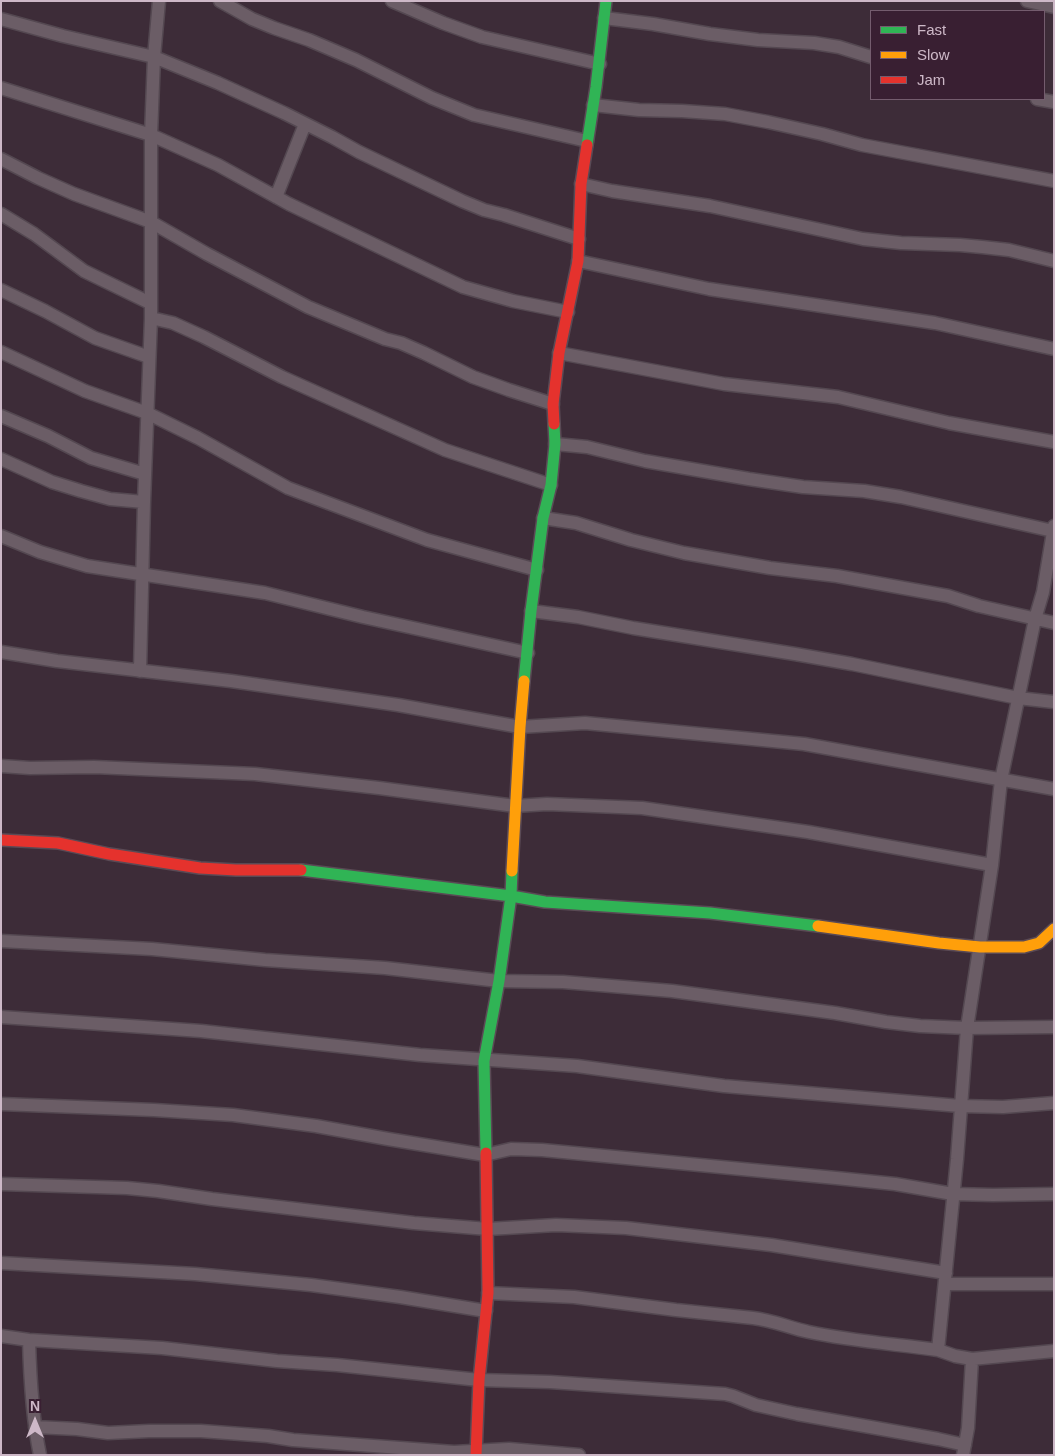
<!DOCTYPE html>
<style>
body{margin:0}
#map{position:relative;width:1055px;height:1456px;overflow:hidden;background:#3d2c38;font-family:Arial,sans-serif}
canvas{display:block}
.frame{position:absolute;inset:0;border:2px solid #cdb8c7;pointer-events:none}
.legend{position:absolute;left:870px;top:10px;width:175px;height:90px;box-sizing:border-box;background:#391f32;border:1px solid #745c6e;margin:0;padding:6px 9px;list-style:none;font-size:15px;color:#cdb8c7}
.legend li{display:flex;align-items:center;gap:10px;height:25px}
.legend b{width:25px;border:1px solid #745c6e}
.north{position:absolute;left:10px;top:1396px;width:50px;height:50px;-webkit-text-stroke:4px #391f32;paint-order:stroke;rotate:0deg;font-size:14px;font-weight:700;line-height:20px;text-align:center;color:#cdb8c7}
.north::after{content:'';display:block;margin:auto;width:18px;height:22px;background:#cdb8c7;clip-path:polygon(50% 0,100% 100%,50% 72%,0 100%)}
</style>
<div id="map">
<canvas width="1055" height="1456"></canvas>
<div class="frame"></div>
<ul class="legend">
<li><b style="height:6px;background:#30b455"></b>Fast</li>
<li><b style="height:6px;background:#ff9f0a"></b>Slow</li>
<li><b style="height:6px;background:#e5322d"></b>Jam</li>
</ul>
<div class="north">N</div>
</div>
<script>
const context = document.querySelector('canvas').getContext('2d');
context.lineJoin = 'round';
function stroke(path, color, width, dash) {
  context.strokeStyle = color;
  context.lineWidth = width;
  context.lineCap = dash ? 'butt' : 'round';
  context.setLineDash(dash || []);
  context.stroke(path);
}
const street = new Path2D(`
 M220 1 252 19 274 28 309 40 356 60 432 98 474 115 587 141
 M392 1 443 23 482 37 600 64
 M1027 1 1054 7
 M604 18 653 24 710 34 758 40 814 43 839 47 871 57
 M1 19 63 36 154 57 218 83 284 113 332 137 359 152 462 201 484 210 504 215 579 239
 M1 88 151 135 218 165 289 204 463 287 513 301 568 312
 M1037 99 1054 102
 M593 105 639 110 682 111 725 114 768 122 822 134 862 145 1054 181
 M1 159 38 178 74 194 151 222 207 254 308 307 385 339 401 343 424 353 473 377 509 390 553 404
 M581 184 612 191 710 206 863 239 901 243 960 245 982 247 1009 250 1054 261
 M276 197 305 124
 M1 214 34 234 84 271 150 303
 M578 261 709 289 935 323 1054 349
 M1 290 45 311 95 338 149 357
 M151 318 173 323 204 337 282 377 445 450 551 485
 M1 352 85 391 147 413 198 438 288 488 427 540 537 570
 M559 353 724 384 838 397 949 423 1054 442
 M1 416 48 436 91 458 145 474
 M555 444 587 447 645 461 749 479 803 487 864 491 901 497 1053 531
 M1 459 52 482 81 491 110 499 144 502
 M543 518 576 523 631 540 684 553 770 568 837 576 948 596 979 606 1054 623
 M1 536 40 552 87 566 265 593 363 617 528 653
 M531 611 578 617 633 628 795 654 852 664 1018 698 1054 702
 M1 652 57 661 231 681 398 705 520 727 585 723 804 744 1054 789
 M140 671 144 502 151 318V135L154 57 159 1
 M1 766 30 768 94 767 255 774 379 788 515 806 547 804 642 808 808 832 992 865
 M1 941 152 949 265 960 385 968 499 981 563 982 672 991 835 1013 886 1022 920 1026 967 1028 1054 1027
 M1 1017 201 1031 420 1055 577 1066 724 1086 960 1106 1003 1107 1054 1103
 M1 1104 154 1110 233 1115 316 1126 388 1139 485 1155 511 1149 542 1150 836 1178 895 1184 953 1194 993 1195 1054 1194
 M1 1184 127 1188 158 1191 212 1199 414 1223 488 1229 556 1225 626 1228 771 1245 946 1273
 M1 1263 195 1274 311 1285 400 1297 486 1311
 M945 1284H1054
 M488 1293 574 1297 676 1310 753 1318C772 1320 790 1328 809 1332 851 1341 895 1344 938 1350
 M1 1336 29 1340 162 1348 277 1361 337 1365 479 1380 550 1382 725 1394 733 1396 756 1405 797 1414 938 1439 965 1445
 M29 1340C30 1378 32 1417 40 1455
 M972 1359 1054 1351
 M35 1427 77 1429 108 1433 149 1431H201L268 1436 293 1440 454 1452 509 1449 579 1455
 M963 1455 968 1428 972 1359 955 1356 938 1350 957 1159 967 1028 992 865 1001 780 1035 619 1043 592 1054 526`);
const fast = new Path2D(`
 M587 145 596 87 606 1
 M524 681 531 611 543 518 551 485 555 444 554 424
 M301 870 511 896 545 902 710 913 818 926
 M486 1153 484 1061 499 981 511 896 512 871`);
const slow = new Path2D(`
 M512 871 520 727 524 681
 M818 926 939 943 980 947H1024L1039 943 1054 929`);
const jam = new Path2D(`
 M554 424 553 404 559 353 578 261 581 184 587 145
 M1 840 58 843 109 854 200 868 236 870H301
 M476 1455 479 1380 488 1293 486 1153`);
stroke(street, '#544851', 15);
stroke(fast, '#5a4a55', 14);
stroke(slow, '#5a4a55', 14);
stroke(jam, '#5a4a55', 14);
stroke(street, '#6b5d66', 12);
stroke(fast, '#30b455', 11);
stroke(slow, '#ff9f0a', 11);
stroke(jam, '#e5322d', 11);
</script>
